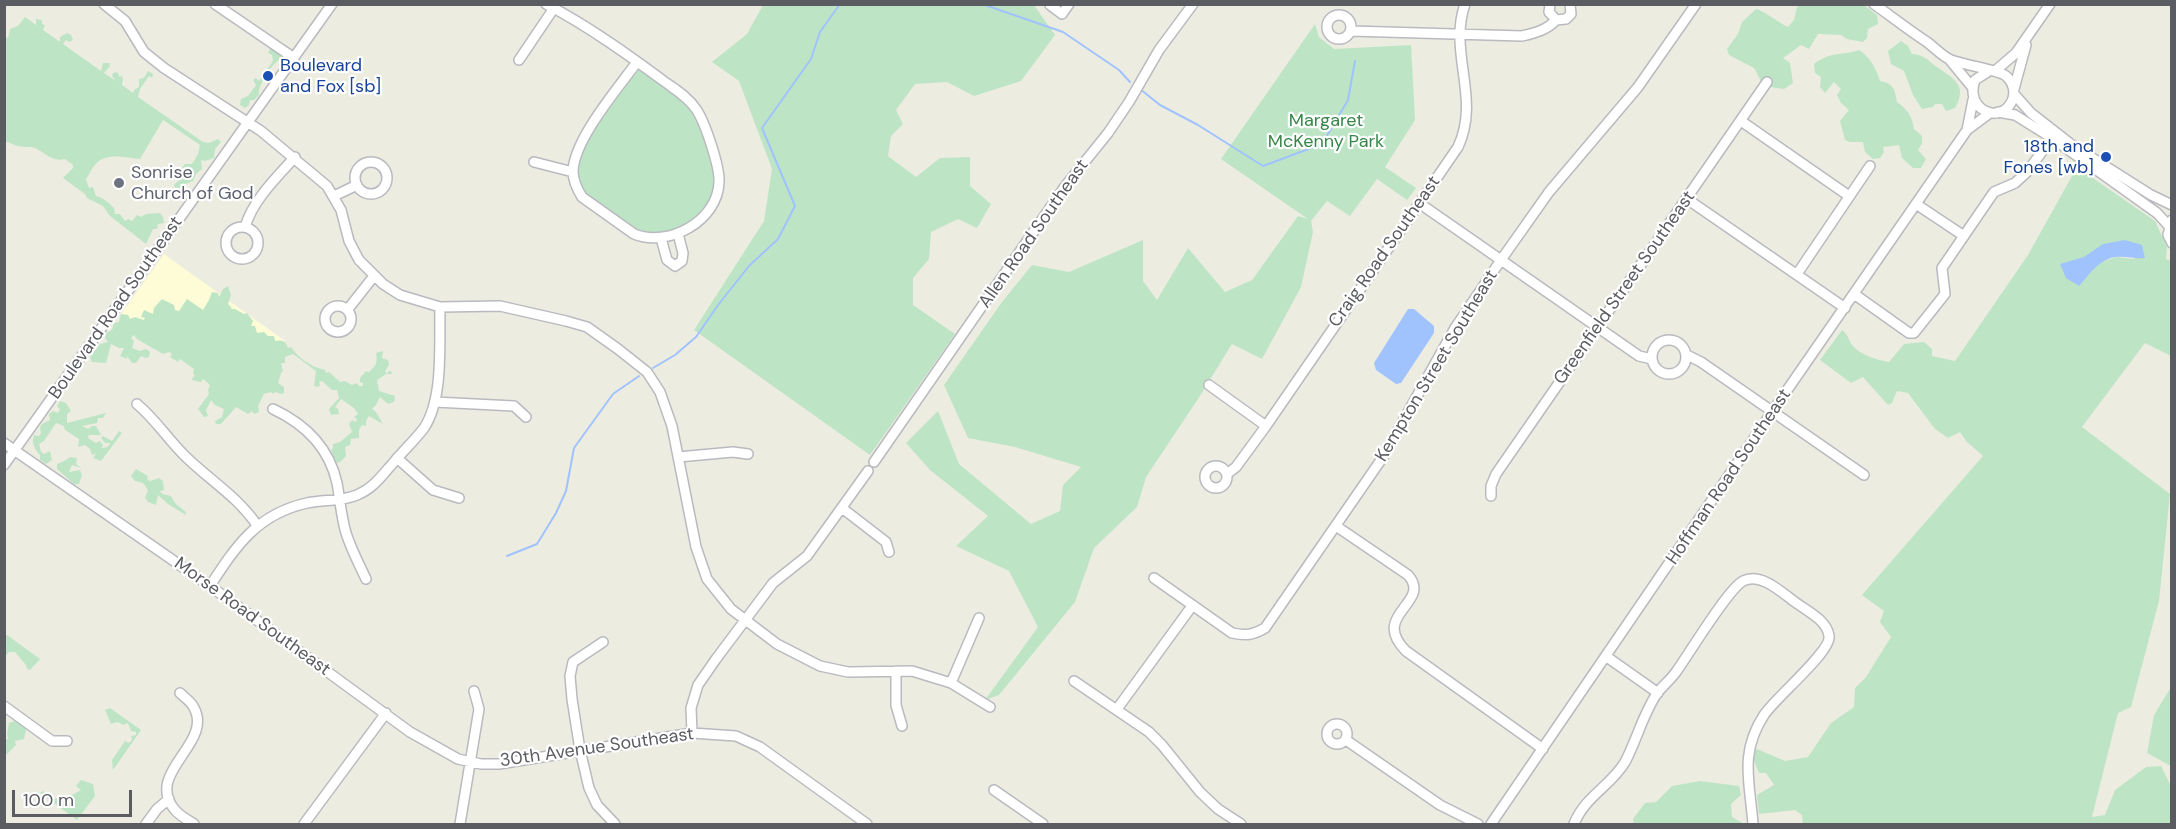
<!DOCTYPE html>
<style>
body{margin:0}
#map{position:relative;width:2176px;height:829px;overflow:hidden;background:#edece1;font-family:"DM Sans",sans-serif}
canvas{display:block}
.frame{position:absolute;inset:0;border:6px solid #5a5c62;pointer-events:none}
.scale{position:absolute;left:12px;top:790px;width:120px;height:27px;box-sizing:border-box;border:3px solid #5a5c62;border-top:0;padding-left:8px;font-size:18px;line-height:21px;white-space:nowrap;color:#5a5c62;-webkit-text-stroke:4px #fff;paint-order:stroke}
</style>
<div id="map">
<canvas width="2176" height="829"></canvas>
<div class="frame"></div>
<div class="scale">100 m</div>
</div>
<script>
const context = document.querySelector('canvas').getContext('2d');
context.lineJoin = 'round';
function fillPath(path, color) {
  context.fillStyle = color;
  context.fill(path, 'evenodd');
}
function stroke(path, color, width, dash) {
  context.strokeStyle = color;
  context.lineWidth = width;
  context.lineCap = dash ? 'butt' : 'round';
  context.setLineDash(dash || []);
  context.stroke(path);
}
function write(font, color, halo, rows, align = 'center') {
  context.font = font + ' "DM Sans",sans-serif';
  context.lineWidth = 4.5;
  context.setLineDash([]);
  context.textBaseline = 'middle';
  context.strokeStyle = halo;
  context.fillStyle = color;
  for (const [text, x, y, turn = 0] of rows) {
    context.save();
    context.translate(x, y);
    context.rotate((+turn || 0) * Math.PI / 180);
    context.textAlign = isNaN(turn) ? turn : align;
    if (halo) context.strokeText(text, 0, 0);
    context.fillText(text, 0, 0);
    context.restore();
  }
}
const commercial = new Path2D(`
 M164 254 285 341 242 402 121 314Z`);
const green = new Path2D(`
 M763 5H1034L1055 35 1021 81 974 96 947 82 915 84 896 110 903 124 891 136 888 156 916 177 940 158 970 157V186L991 204 977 228 958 219 931 232 929 259 913 278V305L955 334 870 455 694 330 764 221 772 169 739 81 712 62 747 34Z
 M1801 5H1864L1877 15 1878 24 1868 29 1867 38 1863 42 1847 39 1841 35 1818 34 1809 49 1801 45 1783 58 1790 63 1793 83 1784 89 1770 87 1768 84 1761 81 1754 68 1729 55 1727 49 1738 34 1742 22 1756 9C1763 10 1779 23 1788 27L1794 20 1797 7Z
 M25 17 36 25V19L42 20V24L45 25 43 30 60 42V37L67 33 71 35 73 40 69 42 66 40 63 44 101 71 103 63H109L110 66 104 73 116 81 112 76 113 73 117 72 119 75 118 77 122 76 123 78 122 85 133 93 135 89 139 87V79L144 78 148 71 153 74 152 78 149 76 140 89 138 97 203 142 209 143 218 139 221 142 215 149 214 158 205 161 201 160 202 169 196 174 193 181 185 184 180 190H176L174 185 181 178 179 171H184L182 168 185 164H192L198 154 200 145 163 120 140 159C125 158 105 151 94 166 91 170 89 175 86 179L89 188 93 187 96 196C103 197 110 204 114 208L115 214H120L125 221 128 219 132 221 137 215 141 217 146 214 160 213 163 217 164 223 158 224 157 229H153L146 244 110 216 103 206 87 198 85 194 63 178 73 168V165L65 159C50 163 43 149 31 147 27 147 21 147 18 146 12 145 12 142 5 142V37L8 38 10 29 18 26Z
 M1315 24 1319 37 1334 49 1411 45 1415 120 1385 167 1416 188 1407 200 1377 179 1350 216 1327 201 1311 221 1313 232 1301 287 1262 359 1232 344 1198 399 1146 477 1137 507 1094 548 1075 602 999 695 985 700 1038 627 1009 571 956 546 988 516 930 470 906 443 938 411 959 464 1031 524 1060 511 1063 485 1081 467 1015 447 968 438 944 385 1002 302 1032 265 1069 272 1143 240V281L1157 300 1188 248 1225 292 1252 280 1298 216 1308 219 1221 159Z
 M1901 41 1908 46 1912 54C1925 55 1927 60 1937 67 1954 79 1968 85 1955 108L1946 111 1942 104H1935L1933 107 1922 109 1913 95 1904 71 1891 64 1888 51Z
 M271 47 275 51 281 50 282 58C273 62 257 86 259 95L254 100H250L249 105 245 108 240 105 241 99 248 96 256 85 253 80 256 78 259 81 273 61 272 55 268 53Z
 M1859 50C1870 57 1876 68 1880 81 1893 83 1895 89 1897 102 1908 110 1912 116 1914 129L1922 136V143L1918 150 1926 159 1921 168H1913L1902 158 1899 145 1883 147 1884 152 1880 158 1873 159 1865 152 1863 142H1850L1845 140 1840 121 1849 110 1841 103 1837 95 1841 89 1834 82 1825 93 1820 87 1821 77 1815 73 1814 64C1830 51 1841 56 1859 50Z
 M637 62 690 101 719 176 714 201 690 227 643 237 582 197 574 163 581 145Z
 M2077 167 2155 221 2167 247 2166 259 2171 261V356L2145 343 2082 427 2170 494 2159 601 2131 707 2118 713 2092 817 2105 815 2115 790 2146 767 2161 766 2171 786V824H1803L1802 815 1795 810 1759 814 1757 795 1774 785 1766 773H1759L1752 756 1757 749 1785 761 1808 757 1831 723 1854 707 1855 688 1866 677 1891 637 1880 622 1884 611 1862 595 1983 456 1966 441 1960 432 1948 438 1935 429 1908 393 1897 391 1892 403 1888 405 1863 377 1851 383 1820 360 1842 330C1849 335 1848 340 1853 346 1861 355 1877 360 1889 362L1904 344 1924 342 1932 349V356L1955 361 2028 255ZM2142 245 2134 259 2117 257 2100 262 2060 264Z
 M228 286 231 295 228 304 232 308 230 309H235L244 314 247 313 253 321 251 326H255L257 333 264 332 268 336H274L275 341C282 340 285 340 288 348L291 347C298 358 311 367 325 370L326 373 329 372 340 382 345 381 352 385 357 383 359 386H363V383L360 382V378L366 371 369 372C376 366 378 362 376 353L383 351 382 358 388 360 389 365 385 371 387 374 389 371H391L392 374H386L377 380 379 391 395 396 394 402 388 404 380 397 376 405 372 409 376 412 383 424 369 416 366 421V426L362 425 359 430V438L351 439 350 445 345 447 346 456 340 462 336 463 331 450 333 448V444L340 442 352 432 349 424 352 420 356 422 357 419 354 417 358 414 354 408 341 399 335 407 338 409 339 414 331 415 329 409 339 398 337 390H332L322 381 319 382 320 385 318 387 314 386 316 371 293 354 285 357V363H281L283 371 281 373 278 383 284 387V393L281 394 275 392 273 394 271 392 264 394 258 406 259 412 254 414 252 411 248 414 236 407 221 424H216L215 421 222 417 224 409 215 405 211 400 206 410 208 416 204 417 198 409 209 394 208 390 210 385 203 379 201 382 192 380 193 377 195 376 193 373 194 369 180 359 178 362 170 357 172 354 169 352 163 354 137 339 134 335 131 338 134 341 132 348 140 351 146 349 150 352 149 357 146 358 141 356 136 363H132L127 356V359L120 356 124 348H119L111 344 106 363 92 362 90 357 100 344 108 342 105 338 106 333 112 330 114 323 119 322 121 314 128 315 130 319 135 317 144 320 145 318 141 317 144 310 153 314 154 308 162 299 174 305 175 310 179 311 187 299 203 310 209 300 212 292 218 293 219 297 223 289Z
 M60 401 66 403 71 411 67 414V423L106 413 103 418H98L97 423 82 426 88 429 92 426H96L101 435H89L88 438 96 443 100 441 103 445 101 448 108 447 110 443H105L101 438 103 436 112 441 119 431 122 433 101 461 93 458 96 453 92 455 90 449 85 445 78 447 79 439 65 430 64 426 56 423 44 441 39 444 41 452 44 454 50 451 52 460 46 464 40 460V455C35 450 31 442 34 435L39 436 41 433 40 428 42 424 50 420 49 414 53 411 58 413 60 409 57 406Z
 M70 457 77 458 76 464 81 468 72 465 69 472 80 470 82 475 79 484H74L57 469V464L64 461Z
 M136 469 148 476 147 479 150 481 159 478 163 481 164 490 160 491 162 494 171 496 176 504 186 512V515L168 504 158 495 156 505 148 502 145 498 148 490 143 483 135 481 131 476Z
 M5 635H7L40 659 30 670 27 669 26 665 15 652H9L5 657Z
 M2171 687V766L2147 753 2154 715Z
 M110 708 141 730 113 770 112 760 125 741 129 743 132 740 131 736 136 735V732L131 731 128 723 123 725 118 722 111 724 105 710Z
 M17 720 25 722 26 730 24 739 15 741 16 745 5 756V739H8L7 734 9 723Z
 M81 780 93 784 95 796 77 820 40 793 43 791 55 799 60 797 71 804 72 795 81 790 76 786Z
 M1700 781 1739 786 1741 795 1731 804 1732 817 1744 824H1634L1633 819 1645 803 1656 802 1672 786Z`);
const water = new Path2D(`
 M2125 240 2142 245 2145 258C2135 259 2126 256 2116 257 2099 259 2090 274 2079 286L2066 278 2060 264 2084 257 2103 244Z
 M1408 309H1414L1434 326V333L1401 383 1396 384 1376 370 1374 363Z`);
const stream = new Path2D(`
 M982 4 1063 32 1119 70 1130 82
 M1140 89 1160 105 1198 125 1263 166 1322 144 1348 100 1355 61
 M653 368 675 355 696 337 718 305 749 266 778 239 795 206 762 128 811 59 820 32 840 4
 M507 556 537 544 556 513 566 491 574 448 613 394 639 376`);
const minor = new Path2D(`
 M104 4 125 21 144 52 164 68 261 131 327 186 341 210 349 241 359 260 383 284 400 295 440 307 500 306 566 321 587 327 618 349 647 372 660 392 672 426 696 547 707 579 731 609 777 644 820 666 848 672 912 671 951 683 990 707
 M215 4 294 58
 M546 4C588 26 627 54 665 82 676 90 688 97 696 109 705 122 720 167 719 182 718 221 668 248 634 234L582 197C577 189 573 180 573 171 574 139 619 87 637 62
 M1550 4 1549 12 1556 20
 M1874 4C1892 17 1909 30 1927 42 1934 47 1941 55 1949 59 1962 65 1999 70 2006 76 2013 82 2016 92 2012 101 2000 126 1964 109 1975 80L1989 71
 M1050 5 1062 14 1069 4
 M1327 27a12 12 0 1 1 24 0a12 12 0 1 1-24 0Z
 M1351 31 1522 36C1535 33 1547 30 1556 20L1566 19 1571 14 1570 4
 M1949 59 1972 87
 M519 60 554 8
 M1995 71 2016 53 2050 4
 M2014 89 2026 45
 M2014 94 2031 113 2072 145 2151 195 2172 205
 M1998 112 2015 115 2052 138 2157 213 2169 226
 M1741 121 1849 196
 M1967 130 1973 100
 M534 162 573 172
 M355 178a16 16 0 1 1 32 0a16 16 0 1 1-32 0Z
 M334 196 357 185
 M1687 199 1845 308
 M1419 203 1639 356 1652 359
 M1916 204 1964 236
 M2172 220 2168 235 2172 243
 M245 227C253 200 276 178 295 157
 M226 243a16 16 0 1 1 32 0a16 16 0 1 1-32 0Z
 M661 238 667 260 675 266 682 261 683 253 678 234
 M1797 274 1870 166
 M1854 294 1909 333H1914L1945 294 1942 268 1994 192 2015 183 2027 172 2052 138
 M325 319a13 13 0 1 1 26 0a13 13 0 1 1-26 0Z
 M348 309 374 276
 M1652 357a17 17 0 1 1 34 0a17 17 0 1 1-34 0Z
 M1687 355 1701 362 1864 475
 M1209 385 1266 426
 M435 402 514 406 526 417
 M137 404C155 419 167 438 184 455 209 480 236 495 257 525
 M273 409C305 424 329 447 337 483 340 499 341 516 346 533 351 549 359 564 366 579
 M4 443 210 586 410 732 458 759 481 764H499L692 733 736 736 760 747 867 824
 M678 457 733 452 748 454
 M397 458 433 490 459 498
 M874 462 1066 185 1108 133 1129 102 1159 50 1193 4
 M4 465 332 4
 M1205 477a11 11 0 1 1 22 0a11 11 0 1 1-22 0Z
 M1227 474 1236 467 1266 426 1458 147C1481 98 1448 53 1465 4
 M1491 496V486L1496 474 1767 82
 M842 508 886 542 889 552
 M1336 526 1408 575C1433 603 1369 614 1406 651L1543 749
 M1154 578 1232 633C1246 636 1253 635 1265 628L1383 457 1455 328 1501 260 1549 192 1638 87 1696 4
 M210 586C236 546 257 514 307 503 324 499 340 502 357 495 374 488 382 475 394 462 403 451 415 440 424 428 444 398 439 343 440 307
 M603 642 573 662 570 676 572 699 580 750 589 788 597 805 615 824
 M1607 657 1658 693
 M896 671V705L902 726
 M1074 681 1149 732 1162 745 1200 792 1218 809 1241 824
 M951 683 979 618
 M180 693C184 697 190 701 193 706 216 743 143 772 175 810 180 816 188 820 194 824
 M4 706 52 741H67
 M1117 709 1192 606
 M1327 734a10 10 0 1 1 20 0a10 10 0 1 1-20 0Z
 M692 733 691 708 698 685 716 659 773 583 807 556 868 471
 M1346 740 1440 805 1478 824
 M994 790 1043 824
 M146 824 157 809 169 799
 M304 824 386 713
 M460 824 479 709 474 691
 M1491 824 1781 399 1967 130 1990 113
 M1574 824C1585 796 1611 786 1625 762 1637 740 1643 713 1658 692 1664 685 1671 679 1676 672 1689 654 1728 589 1743 581 1761 572 1781 592 1795 602 1807 611 1827 620 1829 636 1832 651 1775 698 1764 715 1739 753 1750 783 1753 824`);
const markers = [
 [268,76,6,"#1a4fb4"],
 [2106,157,6,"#1a4fb4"],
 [119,183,6,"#6b7280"]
];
const transitNames = [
 ["Boulevard",280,66],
 ["and Fox [sb]",280,87],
 ["18th and",2094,147,"right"],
 ["Fones [wb]",2094,168,"right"]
];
const parkNames = [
 ["Margaret",1326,121],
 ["McKenny Park",1326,142]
];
const worshipNames = [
 ["Sonrise",131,173],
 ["Church of God",131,194]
];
const streetNames = [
 ["Allen Road Southeast",1034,234,-55],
 ["Craig Road Southeast",1385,252,-55],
 ["Greenfield Street Southeast",1625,288,-55],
 ["Boulevard Road Southeast",116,308,-55],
 ["Kempton Street Southeast",1437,366,-59],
 ["Hoffman Road Southeast",1729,477,-56],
 ["Morse Road Southeast",252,617,36],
 ["30th Avenue Southeast",597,748,-8]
];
fillPath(commercial, '#fdfcd6');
fillPath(green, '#bde5c5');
fillPath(water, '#a0c3fe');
stroke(stream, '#a0c3fe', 2);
stroke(minor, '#b9bac0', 12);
stroke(minor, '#fff', 9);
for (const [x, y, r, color] of markers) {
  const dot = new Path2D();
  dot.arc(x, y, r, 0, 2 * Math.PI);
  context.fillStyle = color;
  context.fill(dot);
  stroke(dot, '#fff', 2);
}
write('18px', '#164399', '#fff', transitNames, 'left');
write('18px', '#358649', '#fff', parkNames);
write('18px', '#5b616d', '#fff', worshipNames, 'left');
write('18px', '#5a5c62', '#fff', streetNames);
</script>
